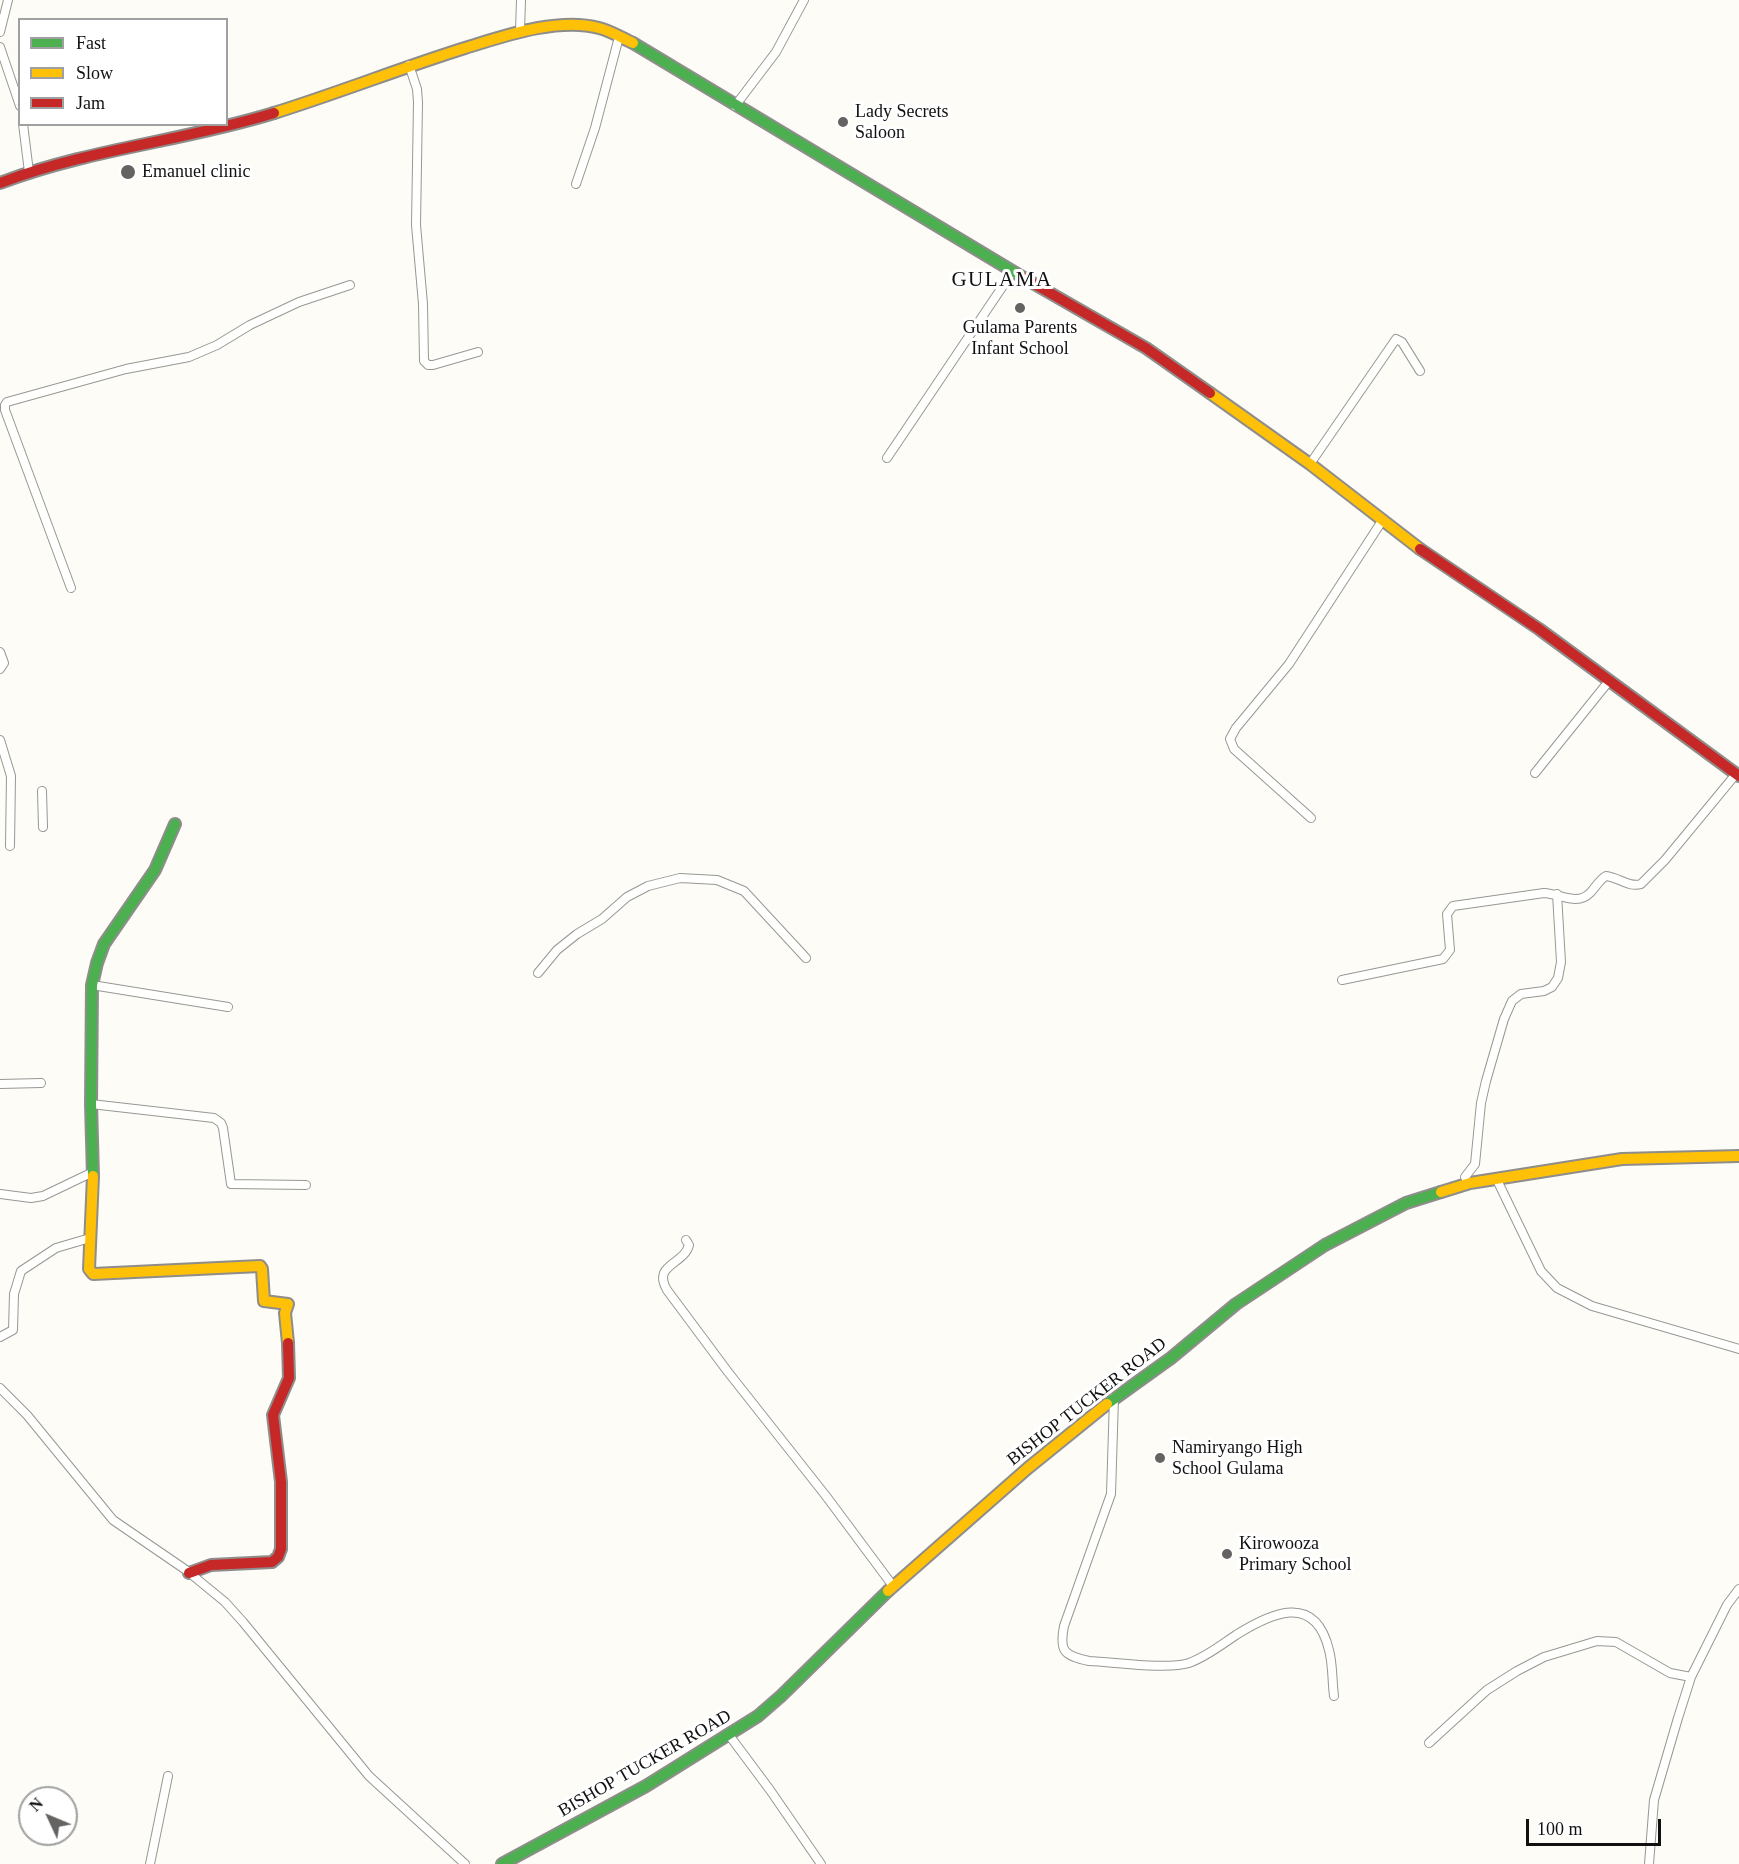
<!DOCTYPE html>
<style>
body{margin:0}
#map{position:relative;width:1739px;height:1864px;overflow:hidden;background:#fdfcf7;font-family:Georgia,serif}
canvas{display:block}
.legend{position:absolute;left:18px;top:18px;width:210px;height:108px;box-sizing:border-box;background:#fff;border:2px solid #a0a0a0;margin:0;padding:8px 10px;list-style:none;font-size:18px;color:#111}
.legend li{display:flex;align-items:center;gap:12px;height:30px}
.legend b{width:30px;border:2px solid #a0a0a0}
.north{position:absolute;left:18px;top:1786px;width:60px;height:60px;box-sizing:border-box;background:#fff;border:2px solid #a0a0a0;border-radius:50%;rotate:314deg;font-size:16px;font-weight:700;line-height:24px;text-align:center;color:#111}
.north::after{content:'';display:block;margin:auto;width:21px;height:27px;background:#646362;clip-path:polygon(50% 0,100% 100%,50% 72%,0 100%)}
.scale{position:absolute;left:1526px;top:1819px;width:135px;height:27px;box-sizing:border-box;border:3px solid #111;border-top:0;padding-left:8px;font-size:18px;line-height:21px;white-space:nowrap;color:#111;-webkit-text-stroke:4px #fff;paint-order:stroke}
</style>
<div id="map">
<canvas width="1739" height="1864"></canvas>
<ul class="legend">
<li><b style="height:8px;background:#4caf50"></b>Fast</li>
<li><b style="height:8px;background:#ffc107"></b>Slow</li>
<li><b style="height:8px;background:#c62828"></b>Jam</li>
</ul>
<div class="north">N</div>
<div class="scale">100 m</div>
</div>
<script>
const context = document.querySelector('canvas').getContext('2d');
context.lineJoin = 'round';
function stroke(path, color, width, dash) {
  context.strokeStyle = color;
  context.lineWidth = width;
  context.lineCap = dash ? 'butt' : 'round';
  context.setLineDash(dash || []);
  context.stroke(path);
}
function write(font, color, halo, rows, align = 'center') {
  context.font = font + ' Georgia,serif';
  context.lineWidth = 6;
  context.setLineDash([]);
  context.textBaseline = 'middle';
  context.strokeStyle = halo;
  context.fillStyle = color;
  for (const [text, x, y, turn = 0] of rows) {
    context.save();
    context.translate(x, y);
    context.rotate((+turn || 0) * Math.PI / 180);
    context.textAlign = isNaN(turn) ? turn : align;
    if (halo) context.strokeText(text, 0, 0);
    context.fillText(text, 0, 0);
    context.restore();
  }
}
const street = new Path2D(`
 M520 31 521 0
 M0 32 8 0
 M0 47 20 106
 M409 65 417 89 418 102 416 225 423 304 424 361 428 365H433L478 352
 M735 106 776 52 804 0
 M23 124 29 172
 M576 184 595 128 619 37
 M887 458 1013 271
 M1310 464 1396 339 1402 342 1420 371
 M71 588 5 410V405L7 402 126 369 189 357 217 345 250 325 299 302 350 285
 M0 652 4 663 0 669
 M0 740 11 776 10 846
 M1535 773 1609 681
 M42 791 43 827
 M1311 818 1234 749 1230 739 1236 728 1289 664 1382 521
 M538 973 557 950 577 934 602 919 627 897 648 886 680 878 717 880 744 891 806 958
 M1342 980 1443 959 1450 950 1447 914 1453 906 1544 893C1561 894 1577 906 1590 893 1596 887 1599 880 1606 876 1618 877 1629 888 1641 884L1665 860 1736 774
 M92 985 228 1007
 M0 1084 41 1083
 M91 1104 214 1118 221 1123 223 1128 231 1184 306 1185
 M1465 1177 1475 1164 1481 1103 1486 1081 1504 1019 1512 1001 1521 994 1544 991 1552 987 1558 978 1561 962 1557 894
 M1497 1180 1541 1271 1557 1288 1592 1306 1739 1349
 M0 1194 31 1198 43 1196 93 1172
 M686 1240 689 1245C684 1265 652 1264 667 1290L728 1372 826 1496 893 1586
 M0 1337 13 1330 14 1294 21 1271 56 1248 90 1238
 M0 1388 27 1415 113 1520 186 1570 225 1602 243 1622 369 1776 465 1864
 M1114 1398 1111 1494 1064 1626C1059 1651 1064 1656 1089 1661 1115 1662 1166 1670 1189 1663 1206 1657 1221 1645 1236 1635 1271 1613 1315 1592 1329 1650 1333 1665 1332 1681 1334 1696
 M729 1735 770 1790 821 1864
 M1429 1743 1487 1690 1517 1671 1544 1657 1597 1641 1616 1642 1670 1673 1691 1677
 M150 1864 168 1776
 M1649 1864 1654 1800 1678 1718 1691 1677 1727 1605 1739 1589`);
const fast = new Path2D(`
 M633 43 1024 278
 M93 1176 91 1104 92 985 97 963 104 944 155 870 175 824
 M1107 1404 1171 1358 1236 1304 1325 1245 1406 1203 1441 1192
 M502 1864 646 1786 758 1716 781 1696 888 1591`);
const slow = new Path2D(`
 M274 113C338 93 401 68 465 48 504 36 558 17 599 28 611 31 622 38 633 43
 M1210 393 1310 464 1420 549
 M93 1176 89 1269 93 1274 260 1266 262 1269 264 1301 288 1304 285 1313 288 1343
 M1441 1192 1470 1183 1622 1159 1739 1156
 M888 1591 1028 1468 1107 1404`);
const jam = new Path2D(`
 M0 183C89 149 184 141 274 113
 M1024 278 1146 348 1210 393
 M1420 549 1539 629 1739 776
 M189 1573 211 1565 272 1562 278 1557 281 1549V1482L273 1415 289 1378 288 1343`);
const markers = [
 [843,122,6,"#646362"],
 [128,172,8,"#646362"],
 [1020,308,6,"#646362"],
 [1160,1458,6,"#646362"],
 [1227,1554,6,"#646362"]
];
const poiNames = [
 ["Lady Secrets",855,112],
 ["Saloon",855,133],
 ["Emanuel clinic",142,172],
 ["Gulama Parents",1020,328,"center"],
 ["Infant School",1020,349,"center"],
 ["Namiryango High",1172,1448],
 ["School Gulama",1172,1469],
 ["Kirowooza",1239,1544],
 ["Primary School",1239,1565]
];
const streetNames = [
 ["BISHOP TUCKER ROAD",1087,1402,-38],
 ["BISHOP TUCKER ROAD",645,1764,-30]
];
const quarterNames = [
 ["GULAMA",1002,280]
];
stroke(street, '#979795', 10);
stroke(fast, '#8e8d8b', 14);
stroke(slow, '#8e8d8b', 14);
stroke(jam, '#8e8d8b', 14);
stroke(street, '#fffffe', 8);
stroke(fast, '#4caf50', 10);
stroke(slow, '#ffc107', 10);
stroke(jam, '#c62828', 10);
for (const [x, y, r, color] of markers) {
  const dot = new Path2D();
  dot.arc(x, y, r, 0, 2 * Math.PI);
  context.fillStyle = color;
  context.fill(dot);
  stroke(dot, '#fff', 2);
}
write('18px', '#111', '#fff', poiNames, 'left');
write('18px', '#111', '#fff', streetNames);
context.letterSpacing = '1.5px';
write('21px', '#111', '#fff', quarterNames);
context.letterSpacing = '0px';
</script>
